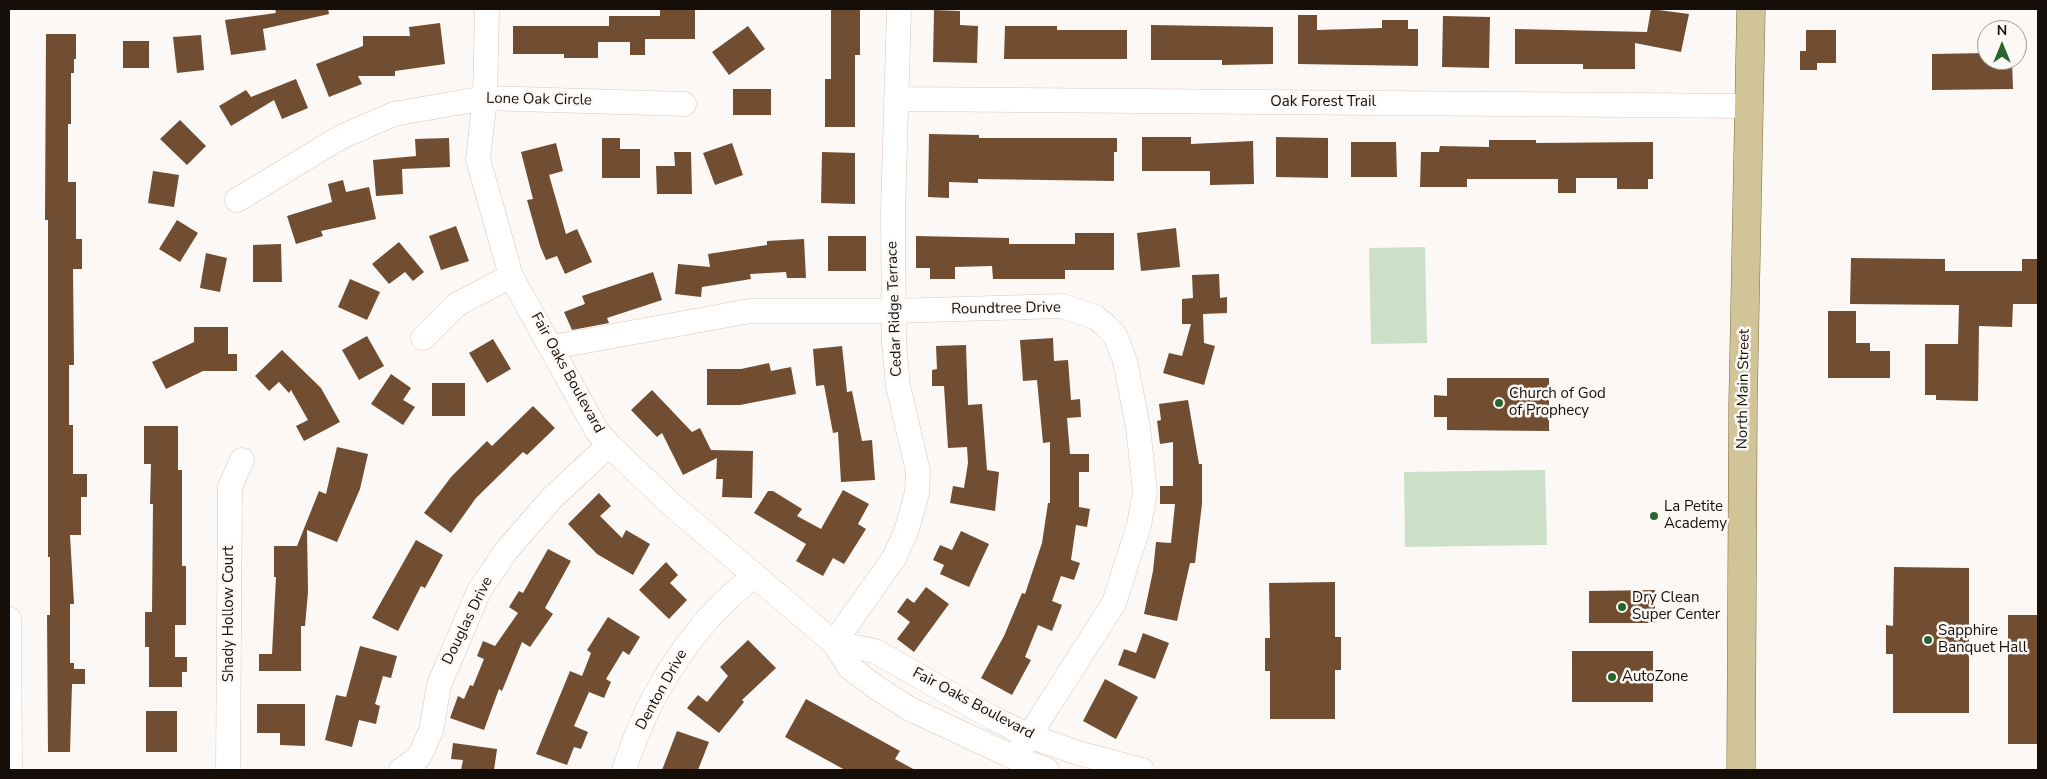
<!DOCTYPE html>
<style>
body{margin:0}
#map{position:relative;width:2047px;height:779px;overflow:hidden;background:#fcf8f5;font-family:"Nunito Sans",sans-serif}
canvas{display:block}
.frame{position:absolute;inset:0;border:10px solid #150e09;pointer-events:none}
.north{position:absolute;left:1977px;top:20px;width:50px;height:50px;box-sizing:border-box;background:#fcf8f5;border:1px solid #a09a97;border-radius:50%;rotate:0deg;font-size:14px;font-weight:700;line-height:20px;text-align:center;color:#150e09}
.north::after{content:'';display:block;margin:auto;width:18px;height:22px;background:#27652e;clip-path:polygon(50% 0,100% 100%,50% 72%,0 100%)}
</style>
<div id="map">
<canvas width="2047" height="779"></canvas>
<div class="frame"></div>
<div class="north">N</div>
</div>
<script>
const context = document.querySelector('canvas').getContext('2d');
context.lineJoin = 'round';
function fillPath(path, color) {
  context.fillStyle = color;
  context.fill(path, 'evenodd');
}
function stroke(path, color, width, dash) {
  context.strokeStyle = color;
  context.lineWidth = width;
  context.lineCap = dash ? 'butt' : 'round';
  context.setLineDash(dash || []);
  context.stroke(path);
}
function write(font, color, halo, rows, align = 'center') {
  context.font = font + ' "Nunito Sans",sans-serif';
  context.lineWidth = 5;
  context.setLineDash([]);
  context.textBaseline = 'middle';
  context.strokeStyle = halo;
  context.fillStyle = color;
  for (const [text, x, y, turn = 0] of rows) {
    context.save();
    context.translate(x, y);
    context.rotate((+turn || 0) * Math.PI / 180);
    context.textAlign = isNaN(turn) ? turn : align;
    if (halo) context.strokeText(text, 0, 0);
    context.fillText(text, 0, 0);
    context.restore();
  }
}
const green = new Path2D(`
 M1425 247 1427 343 1371 344 1369 248Z
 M1545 470 1547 545 1405 547 1404 472Z`);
const building = new Path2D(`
 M275 9H328L329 14 263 29 266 50 231 55 225 20 276 13Z
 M660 9H695V39H645V55H630V42H598V58H564V54H513V26H609V16H660Z
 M831 9H860V55H855V127H825V79H831Z
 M1651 9 1689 14 1681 52 1635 43V69H1583V64H1515V29L1647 32Z
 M934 10 960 11V25L978 26 977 63 933 62Z
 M1298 15H1317V30L1382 28V20H1408V29H1418V66L1298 64Z
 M1443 16 1490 17 1489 68 1442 67Z
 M440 23 445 64 395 71V76H358L362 84 329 97 316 64 363 46V36H410L409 27Z
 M1151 25 1273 27V64L1222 65V60H1151Z
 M748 26 765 49 729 75 712 52Z
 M1005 26H1057V30H1127V59H1004Z
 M1806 30H1836V63H1817V70H1800V51H1806Z
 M46 34H76V59H74V73H71V124H68V182H76V239H82V269H73L74 365H69V425H73V474H87V497H81V535H70L74 604H70V663H74V669H85V684H72L70 752H48L47 615H50V557H48V220H45Z
 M201 35 204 70 177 73 173 37Z
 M123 41H149V68H123Z
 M1987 53V60H2012L2013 89 1932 90V54Z
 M296 79 308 108 282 119 274 100 231 126 219 106 246 90 251 97Z
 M733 89H771V115H733Z
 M180 120 206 146 187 165 160 139Z
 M929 134 979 135V138H1117V152H1114V181L978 179V183L949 182V198L928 197Z
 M1142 137H1191V144L1253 141 1254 184 1210 185V171H1142Z
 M1276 137 1328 138V178L1276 177Z
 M449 138 450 167 402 169 403 194 376 196 373 160 416 156 415 139Z
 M602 138H620V149H640V178H602Z
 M1489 140H1536V143L1653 142V179H1648V189H1617V178H1576V193H1558V179H1467V187H1420L1421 152H1439L1440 146 1489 147Z
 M1351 142H1396L1397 177H1351Z
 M556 143 563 171 549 175 566 234 577 229 592 262 565 274 557 256 546 260 540 246 527 200 533 199 521 152Z
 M732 143 743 175 715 185 703 153Z
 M674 152H691L692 194H657L656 166H675Z
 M822 152 855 153V204L821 203Z
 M153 171 179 175 174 207 148 203Z
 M343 180 346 192 369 187 376 219 321 231 323 236 296 244 287 216 332 202 328 184Z
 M177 220 198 233 180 262 159 249Z
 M456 226 469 261 441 270 429 236Z
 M1176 228 1180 267 1141 271 1137 233Z
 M1075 233H1114V270H1065V279H993L992 266 955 267V279H930V268H916V236L1009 238V244H1075Z
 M828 236H866V271H828Z
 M804 239 806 278H787L786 272 750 274 751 279 702 287 701 297 675 294 678 264 710 267 708 254 767 245V241Z
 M399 242 424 272 413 281 405 272 389 284 372 264Z
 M281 244 282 282H253V245Z
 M206 253 227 258 220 292 200 288Z
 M1851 258 1945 259V271H2022V259H2038V304H2013L2012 327 1979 326 1978 401 1936 400V395H1925V344H1958L1959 305 1850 304Z
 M653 272 662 300 607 318 609 323 572 330 564 312 585 304 582 296Z
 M1219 274 1220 298 1227 297V313L1203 314 1204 343 1215 346 1204 385 1163 373 1169 353 1182 356 1191 324H1182V299L1193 298 1192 275Z
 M350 279 380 292 367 320 338 307Z
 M1828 311H1856V343H1870V351H1890V378H1828Z
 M194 327H228V354H237V371H203L166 389 152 362 194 342Z
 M367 336 384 366 359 380 342 350Z
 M1053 338 1054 361 1068 360 1071 400 1080 399 1081 417 1067 418 1070 454H1089V472H1079V507L1090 509 1087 527 1076 525 1071 560 1080 563 1074 580 1061 576 1052 601 1062 605 1052 631 1038 625 1025 657 1031 660 1012 695 981 678 1004 636 1022 593 1025 594 1042 543 1048 503H1050V442L1043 443 1037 380 1023 381 1020 340Z
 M493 339 511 369 487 383 469 353Z
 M966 345 968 405 982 404 987 470 999 472 995 511 950 503 953 486 964 488 968 463 967 447 948 448 944 386H932V370L937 369 936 346Z
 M842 346 847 392 852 391 862 441 872 440 875 480 841 482 838 432 833 433 824 385 816 386 813 349Z
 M282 350 321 388 340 422 304 441 296 426 308 420 291 390 289 393 279 382 269 391 255 376Z
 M769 363 771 371 791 367 796 394 740 405H707V369H741Z
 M391 374 411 388 403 400 415 407 403 425 371 404Z
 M1447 378H1549V431L1447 430V417H1434V395L1447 396Z
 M432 383H465V416H432Z
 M652 390 692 432 700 428 711 450 753 451 752 498 722 497 723 479H716L717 458 683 475 662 433 657 437 631 410Z
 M1188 400 1199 464H1202V504L1195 563H1190L1177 621 1144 614 1153 571 1156 542 1171 543 1175 504H1160V486H1173V442L1160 444 1157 421 1161 420 1159 404Z
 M533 406 555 428 527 455 523 452 476 498 451 533 424 513 451 477 487 441 492 446Z
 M144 426H178V470H182V566H186V625H175V657H187V672H182V687H149V647H145V612H152L153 504H150L151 464H144Z
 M337 447 368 454 360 489 337 542 307 530 308 592 305 626H301V671H259V654H272L276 577H274V546H297L319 491 326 494Z
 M843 490 869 504 858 524 866 529 844 564 833 558 823 576 796 561 806 544 754 513 768 491H773L802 509 797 516 821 529Z
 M599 493 611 506 600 516 622 538 626 530 650 544 633 575 597 554 568 524Z
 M961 531 989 544 969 587 940 574 944 565 933 560 940 545 952 550Z
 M416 540 443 555 425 588 421 586 398 631 372 618Z
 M548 549 571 561 545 608 553 614 530 647 522 642 502 691 499 689 484 730 450 718 458 696 464 699 470 685 473 686 484 659 477 656 483 641 495 646 518 613 509 607 519 591 523 593Z
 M666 562 678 575 670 583 687 600 669 619 639 590Z
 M1894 567 1969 568V713H1893V654H1886V625L1893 626Z
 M1335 582V637H1341V670H1335V719H1270V671H1265V638H1270L1269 583Z
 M926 587 949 604 914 652 897 639 910 622 897 612 907 598 914 603Z
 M1655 590V623H1589V591Z
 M2008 615H2038V744H2008Z
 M608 617 640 637 629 655 623 651 606 679 611 682 604 698 589 692 574 726 588 732 581 749 574 747 567 765 536 754 570 671 582 676 591 653 587 650Z
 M1143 633 1169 643 1155 679 1118 665 1124 649 1136 653Z
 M748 640 776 668 742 700 744 702 719 733 687 708 698 695 707 702 728 676 720 667Z
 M360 646 397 656 391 678 383 676 375 704 380 706 376 724 359 720 352 747 325 740 336 695 346 697Z
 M1572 651H1653V702H1572Z
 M1105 679 1138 697 1116 739 1083 721Z
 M806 699 900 751 895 759 915 770H845L785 737Z
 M257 704H305V746L280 745V733H257Z
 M146 711H177V752H146Z
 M677 731 709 742 698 770H662Z
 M453 743 497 749 494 770H461L463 760 451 759Z`);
const minor = new Path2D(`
 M487 9 485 98 478 159 511 276 597 431 609 445 672 505 834 643 849 667 877 688 910 709 1015 758 1047 770
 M896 99 1750 106
 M237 200 341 137 394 114 485 98 684 104
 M423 338 456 305 511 276
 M553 347 750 311H893L1062 306 1095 317 1105 325 1115 335 1125 361 1138 427 1145 492 1139 525 1114 603 1015 758
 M9 619 10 770
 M834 643 894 558 906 532 917 493 918 471 898 386 894 343 893 211 899 9
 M834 643 875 651 991 717 1029 736 1078 753 1142 770
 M228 770 230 487 242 460
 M401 770 419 757 431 731 439 685 479 591 506 551 552 498 609 445
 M624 770C640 719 667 668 702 626 717 607 737 591 754 575`);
const major = new Path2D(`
 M1741 770 1743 403 1751 9`);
const markers = [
 [1499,403,5,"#27652e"],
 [1654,516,5,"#27652e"],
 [1622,607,5,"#27652e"],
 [1928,640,5,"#27652e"],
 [1612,677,5,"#27652e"]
];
const streetNames = [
 ["Lone Oak Circle",539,100,1],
 ["Oak Forest Trail",1323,102],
 ["Cedar Ridge Terrace",895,309,-92],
 ["Roundtree Drive",1006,309,-1],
 ["Fair Oaks Boulevard",567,373,61],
 ["North Main Street",1744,389,-89],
 ["Shady Hollow Court",229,614,-90],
 ["Douglas Drive",468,621,-64],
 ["Denton Drive",662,690,-61],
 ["Fair Oaks Boulevard",973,704,28]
];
const poiNames = [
 ["Church of God",1509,394],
 ["of Prophecy",1509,411],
 ["La Petite",1664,507],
 ["Academy",1664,524],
 ["Dry Clean",1632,598],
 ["Super Center",1632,615],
 ["Sapphire",1938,631],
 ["Banquet Hall",1938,648],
 ["AutoZone",1622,677]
];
fillPath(green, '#cce0c7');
fillPath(building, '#714d31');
stroke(minor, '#dbc7b8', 25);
stroke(major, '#7c6b3a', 29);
stroke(minor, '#fff', 24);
stroke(major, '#d2c499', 28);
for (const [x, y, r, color] of markers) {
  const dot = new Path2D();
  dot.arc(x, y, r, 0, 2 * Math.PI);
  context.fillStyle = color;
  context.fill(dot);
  stroke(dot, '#fcf8f5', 2);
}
write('15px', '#150e09', '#fcf8f5', streetNames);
write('15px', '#150e09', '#fcf8f5', poiNames, 'left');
</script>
